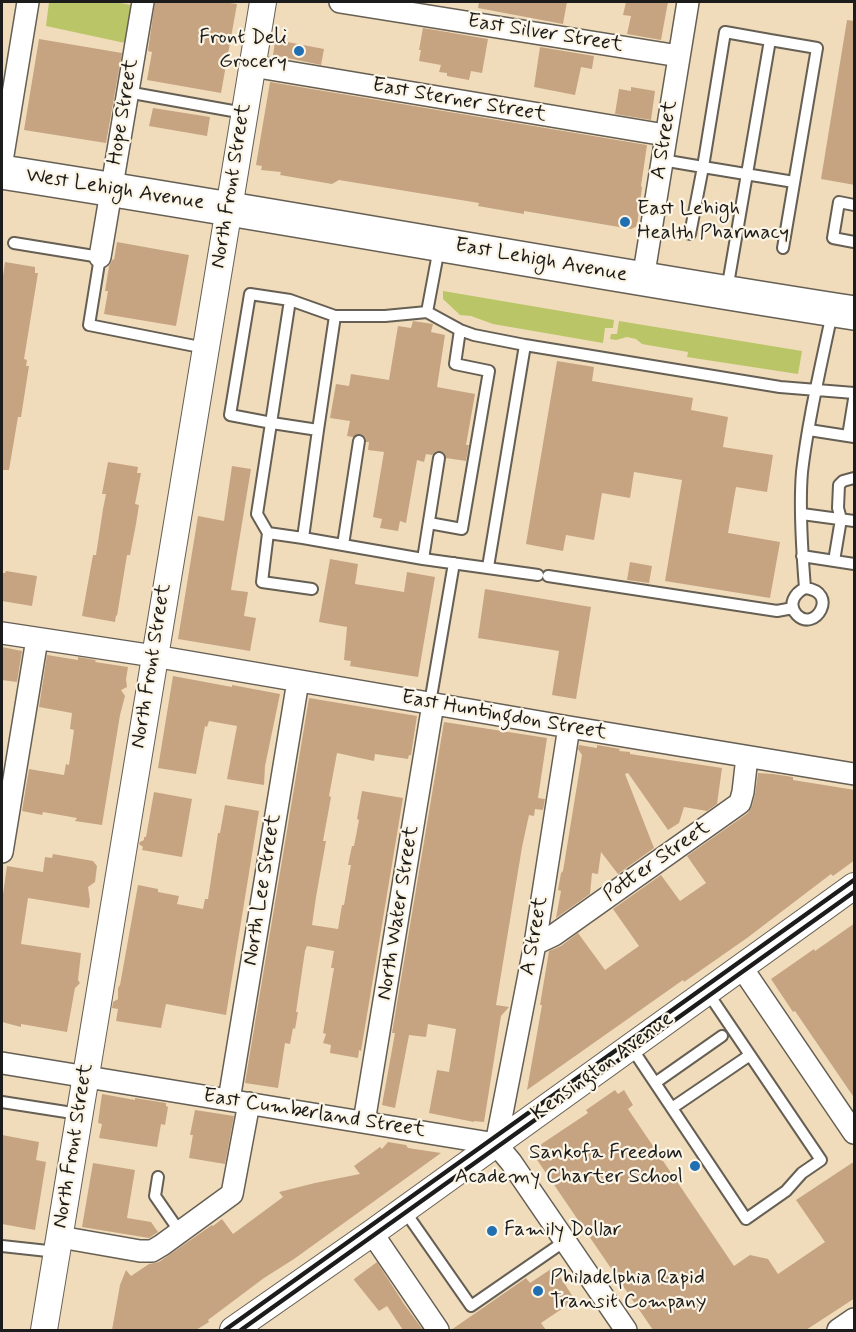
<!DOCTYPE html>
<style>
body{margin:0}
#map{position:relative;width:856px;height:1332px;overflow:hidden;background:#f0dcbb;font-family:Mynerve,sans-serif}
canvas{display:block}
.frame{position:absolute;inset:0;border:3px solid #1c1c1c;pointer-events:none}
</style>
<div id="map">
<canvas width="856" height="1332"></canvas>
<div class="frame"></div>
</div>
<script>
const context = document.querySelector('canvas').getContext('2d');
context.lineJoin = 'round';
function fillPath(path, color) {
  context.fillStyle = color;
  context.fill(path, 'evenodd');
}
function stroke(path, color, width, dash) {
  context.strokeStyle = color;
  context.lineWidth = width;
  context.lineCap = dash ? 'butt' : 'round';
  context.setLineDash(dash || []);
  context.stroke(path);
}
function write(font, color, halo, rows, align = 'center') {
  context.font = font + ' Mynerve,sans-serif';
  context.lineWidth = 4.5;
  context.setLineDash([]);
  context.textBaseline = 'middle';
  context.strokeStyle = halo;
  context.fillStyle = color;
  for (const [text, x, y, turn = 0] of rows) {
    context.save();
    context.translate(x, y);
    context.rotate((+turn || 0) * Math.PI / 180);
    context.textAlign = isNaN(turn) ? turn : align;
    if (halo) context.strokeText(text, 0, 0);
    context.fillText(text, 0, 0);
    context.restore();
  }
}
const green = new Path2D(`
 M49 2H115L131 5 125 43 46 26Z
 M443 291 614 320 613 328H605L603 343 493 324 471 316 460 315 443 299Z
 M619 321 802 351 798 374 687 357 688 352 642 344 636 339 627 337 616 340 610 339 611 334H617Z`);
const building = new Path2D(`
 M155 2H222L237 4 221 93 147 80 152 52 148 51Z
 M479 2H567L563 24 478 8Z
 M626 2H668L661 40 627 34 631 16 623 15Z
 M847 20 855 21V185L821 179Z
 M423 28 488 39 482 73 471 71 469 80 447 76V73L439 72 441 65 419 61 421 50H419Z
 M39 39 122 53 106 143 24 130Z
 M277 40 324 49 321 65 273 55 275 42H277Z
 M540 47 594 56 592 69 581 67 575 95 534 87Z
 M270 82 647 145 641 186 642 187 637 226 631 229 524 211V214L478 206 479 203 339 180 332 184 280 175 281 172 261 170 262 166 256 165Z
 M631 87 655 91 651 120 615 114 619 89 631 91Z
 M153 108 210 117 207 136 149 126Z
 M117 242 189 255 176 326 104 314 108 291H105L109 266 113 259 114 260Z
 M5 262 35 267V273H38L24 359 27 360 26 366H29L21 417H18L9 470H2V283Z
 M413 321 433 324 431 332 445 335 437 387 475 394 466 445H469L466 461 446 458 444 453 440 451H436L432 455 426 454 424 462 417 460 406 523 400 521 398 531 380 528 382 519 373 517 384 452 368 450 369 442H366V438L363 435 360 434 353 437 347 436 350 421 330 418 336 384 349 386 351 374 389 380 398 326 411 328Z
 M557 361 594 367 592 381 693 398 691 410 728 417 723 447 773 455 767 492 736 487 728 533 780 542 770 598 665 581 682 480 634 472 630 498 602 493 594 540 566 535 563 551 526 544Z
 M108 462 138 467 137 473H141L135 504 139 505 136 524 130 555H127L117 616 116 615 115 622 82 616 93 555H96L103 509 106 494H102Z
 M232 466 251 469 231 590 248 592 244 616 256 618 250 651 178 639 198 516 224 521Z
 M330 559 358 564 355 584 404 592 407 572 435 577 418 677 350 666 351 661 344 660 347 627 319 622Z
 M630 562 652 566 649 583 627 580Z
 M6 571 37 576 32 606 2 601V573H5Z
 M485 589 591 607 576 699 552 695 559 651 478 638Z
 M2 647 22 651 17 682 2 680Z
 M47 655 78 660V657L96 660 95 662 128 667 126 679 127 687 121 690 125 696 120 715 102 825 75 821 77 818 43 812 42 815 22 811 29 769 64 775 66 764 69 765 74 730 70 729 72 713 39 707Z
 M173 676 232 687V685L280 694 265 766 264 785 227 779 237 726 209 721 207 727 205 726 196 774 158 768Z
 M309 698 417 716 411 755H409L408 759 375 754 374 761 337 753 329 796 331 797 323 841H326L316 897 312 925 338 929 342 905H344L351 865H348L352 846H354L359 820 357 819 362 791 403 798 361 1051 359 1050 358 1058 330 1053 331 1045 323 1043 326 1034 323 1033 334 968H331L334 951 307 946 305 951 296 1012H298L295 1029 293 1028 290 1044 285 1043 278 1088 245 1083Z
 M444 722 547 738 538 798 545 799 543 810 535 809 534 816 529 815 522 847 496 1005 509 1007 501 1016 484 1122 474 1121V1122L429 1113 437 1070 449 1072 456 1029 428 1024 426 1037 409 1035 395 1108 382 1105 395 1033H392Z
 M579 745 597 748V745L620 749 619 751 630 752V754L722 768 717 804 707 811 684 807 679 823 668 830 628 773 625 774 654 848 618 874 601 852 598 874 592 873 590 894 556 918 561 891 558 890 561 873 563 871 582 755 578 749Z
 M758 773 773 774 793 777V780L855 790V860L833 876 831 874 747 938 684 982 683 980 527 1090 542 1005H540L549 951 561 946 578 933 605 970 639 946 613 909 661 875 680 901 706 883 687 856 748 813 752 806 755 795Z
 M154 792 192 799 182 857 142 850 143 847 139 844 140 842 144 840V837H146Z
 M225 805 259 811 226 1015 166 1004 161 1028 116 1021 118 1009 112 1008 113 1002 118 999V988L120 985 138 885 158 889V892L179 896 177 904 203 909 205 899H208L218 833H220Z
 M53 854 93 861 97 866 95 882 88 887 90 901 89 908 28 898 21 944 81 953 78 980 80 983 75 988 67 1032 21 1024V1027L2 1022V901L7 866 43 872 45 857 52 858Z
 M855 923V1099L795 1011 793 1012 771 979 814 949 815 951Z
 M615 1090 618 1094 624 1090 633 1105 628 1109 734 1266 750 1255 768 1259 778 1274 825 1242 796 1200 855 1161V1298L806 1330H653L531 1151 588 1113 586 1110Z
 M102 1094 135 1100V1098L166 1103V1106L168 1107 165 1125 161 1124 157 1147 99 1138 102 1124 98 1123Z
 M195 1110 234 1116 225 1164 189 1158 193 1135H190Z
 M2 1135 39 1142 36 1160 46 1162 35 1230 2 1224Z
 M388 1142 406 1145 408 1148 441 1153 294 1259 264 1278 208 1320 209 1322 196 1330H112L120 1285 126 1270 131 1276 149 1264 159 1262 212 1225 213 1226 222 1219 233 1234 283 1197 279 1192 315 1183 360 1174 354 1166 380 1147 382 1149Z
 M93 1163 135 1170 127 1218 151 1222 158 1232 149 1238 82 1227Z
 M377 1262 404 1304 423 1330H403L387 1306 379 1311 354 1280V1279Z
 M554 1267 575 1300 541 1323 546 1330H451L526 1278 530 1283Z`);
const service = new Path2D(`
 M127 92 244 113
 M662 160 703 167 725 32 770 40
 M854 205 839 202 833 238 854 242
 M690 234 703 167 794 182
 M14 243 100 257 89 325 205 348
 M727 290 770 40 817 48 783 248
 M427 312 460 330 474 335 525 345 780 387 854 393
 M318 430 335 316
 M809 430 854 437
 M848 436 854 399
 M802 514 854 521
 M429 523 462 529 489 371 455 364 460 330
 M268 533 257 514 290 300
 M303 538 343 545 359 441
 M343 545 423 559 538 575
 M802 556 854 564
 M423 559 439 458
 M834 561 841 519 838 508 839 485 843 481 854 478
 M488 567 525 345
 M548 576 777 611 793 608
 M805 588C840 592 815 633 797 615 787 604 795 593 805 588 802 551 799 508 802 472 808 419 821 366 832 313
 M312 589 262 582 268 533 303 538 318 430 272 423 230 415 250 294 290 300 335 316H385L427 312 439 248
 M430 703 454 563
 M631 1047 746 1219 786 1191 802 1173 821 1160 708 993
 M655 1083 722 1036
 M2 1102 79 1114
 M672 1108 750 1055
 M158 1177 155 1196 180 1232
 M404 1210 471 1306 565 1241
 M2 1246 57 1252`);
const minor = new Path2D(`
 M340 2 679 56
 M252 66 665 135
 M2 161 28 2
 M100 257 143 2
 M643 279 688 2
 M2 633 154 656 569 727 854 774
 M2 852 37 639
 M535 944 554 935 740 803 743 792 747 757
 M742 968 854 1133
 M2 1063 496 1144 511 1162 626 1330
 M229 1100 298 681
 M364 1122 433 704
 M496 1144 535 944 569 727
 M372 1233 438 1330
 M60 1237 140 1251H152L162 1245 232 1194 249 1103
 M838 1330 854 1319`);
const tertiary = new Path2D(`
 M44 1330 263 2
 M233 1330 372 1233 854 886`);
const primary = new Path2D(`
 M2 172C286 216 570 269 854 313`);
const rail = new Path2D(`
 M225 1330 854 880
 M241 1330 854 892`);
const markers = [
 [299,51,6,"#1f6fb2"],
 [625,222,6,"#1f6fb2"],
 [695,1166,6,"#1f6fb2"],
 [492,1231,6,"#1f6fb2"],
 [538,1291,6,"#1f6fb2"]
];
const streetNames = [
 ["East Silver Street",545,34,9],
 ["East Sterner Street",459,101,10],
 ["Hope Street",124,112,-81],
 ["A Street",665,140,-81],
 ["North Front Street",232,186,-81],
 ["West Lehigh Avenue",115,190,9],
 ["East Lehigh Avenue",541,261,10],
 ["North Front Street",152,666,-81],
 ["East Huntingdon Street",504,716,10],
 ["Potter Street",657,862,-35],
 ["North Lee Street",263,890,-81],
 ["North Water Street",399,913,-81],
 ["A Street",535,936,-80],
 ["Kensington Avenue",603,1067,-36],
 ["East Cumberland Street",314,1114,9],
 ["North Front Street",74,1146,-81]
];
const poiNames = [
 ["Front Deli",287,39,"right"],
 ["Grocery",287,63,"right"],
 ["East Lehigh",637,210],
 ["Health Pharmacy",637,234],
 ["Sankofa Freedom",683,1154,"right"],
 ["Academy Charter School",683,1178,"right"],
 ["Family Dollar",504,1231],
 ["Philadelphia Rapid",550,1279],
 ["Transit Company",550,1303]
];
fillPath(green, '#b9c566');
fillPath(building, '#c6a481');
stroke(service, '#665f54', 14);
stroke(minor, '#665f54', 24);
stroke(tertiary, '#665f54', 28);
stroke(primary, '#665f54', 36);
stroke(service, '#fff', 10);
stroke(minor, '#fff', 21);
stroke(tertiary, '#fff', 26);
stroke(primary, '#fff', 33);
stroke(rail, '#1c1c1c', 4.5);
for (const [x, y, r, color] of markers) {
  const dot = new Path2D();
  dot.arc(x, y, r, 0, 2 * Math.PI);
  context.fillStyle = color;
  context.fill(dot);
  stroke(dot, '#fcf5e5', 2);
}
write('21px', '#1c1c1c', '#fcf5e5', streetNames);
write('21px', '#1c1c1c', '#fcf5e5', poiNames, 'left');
</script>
